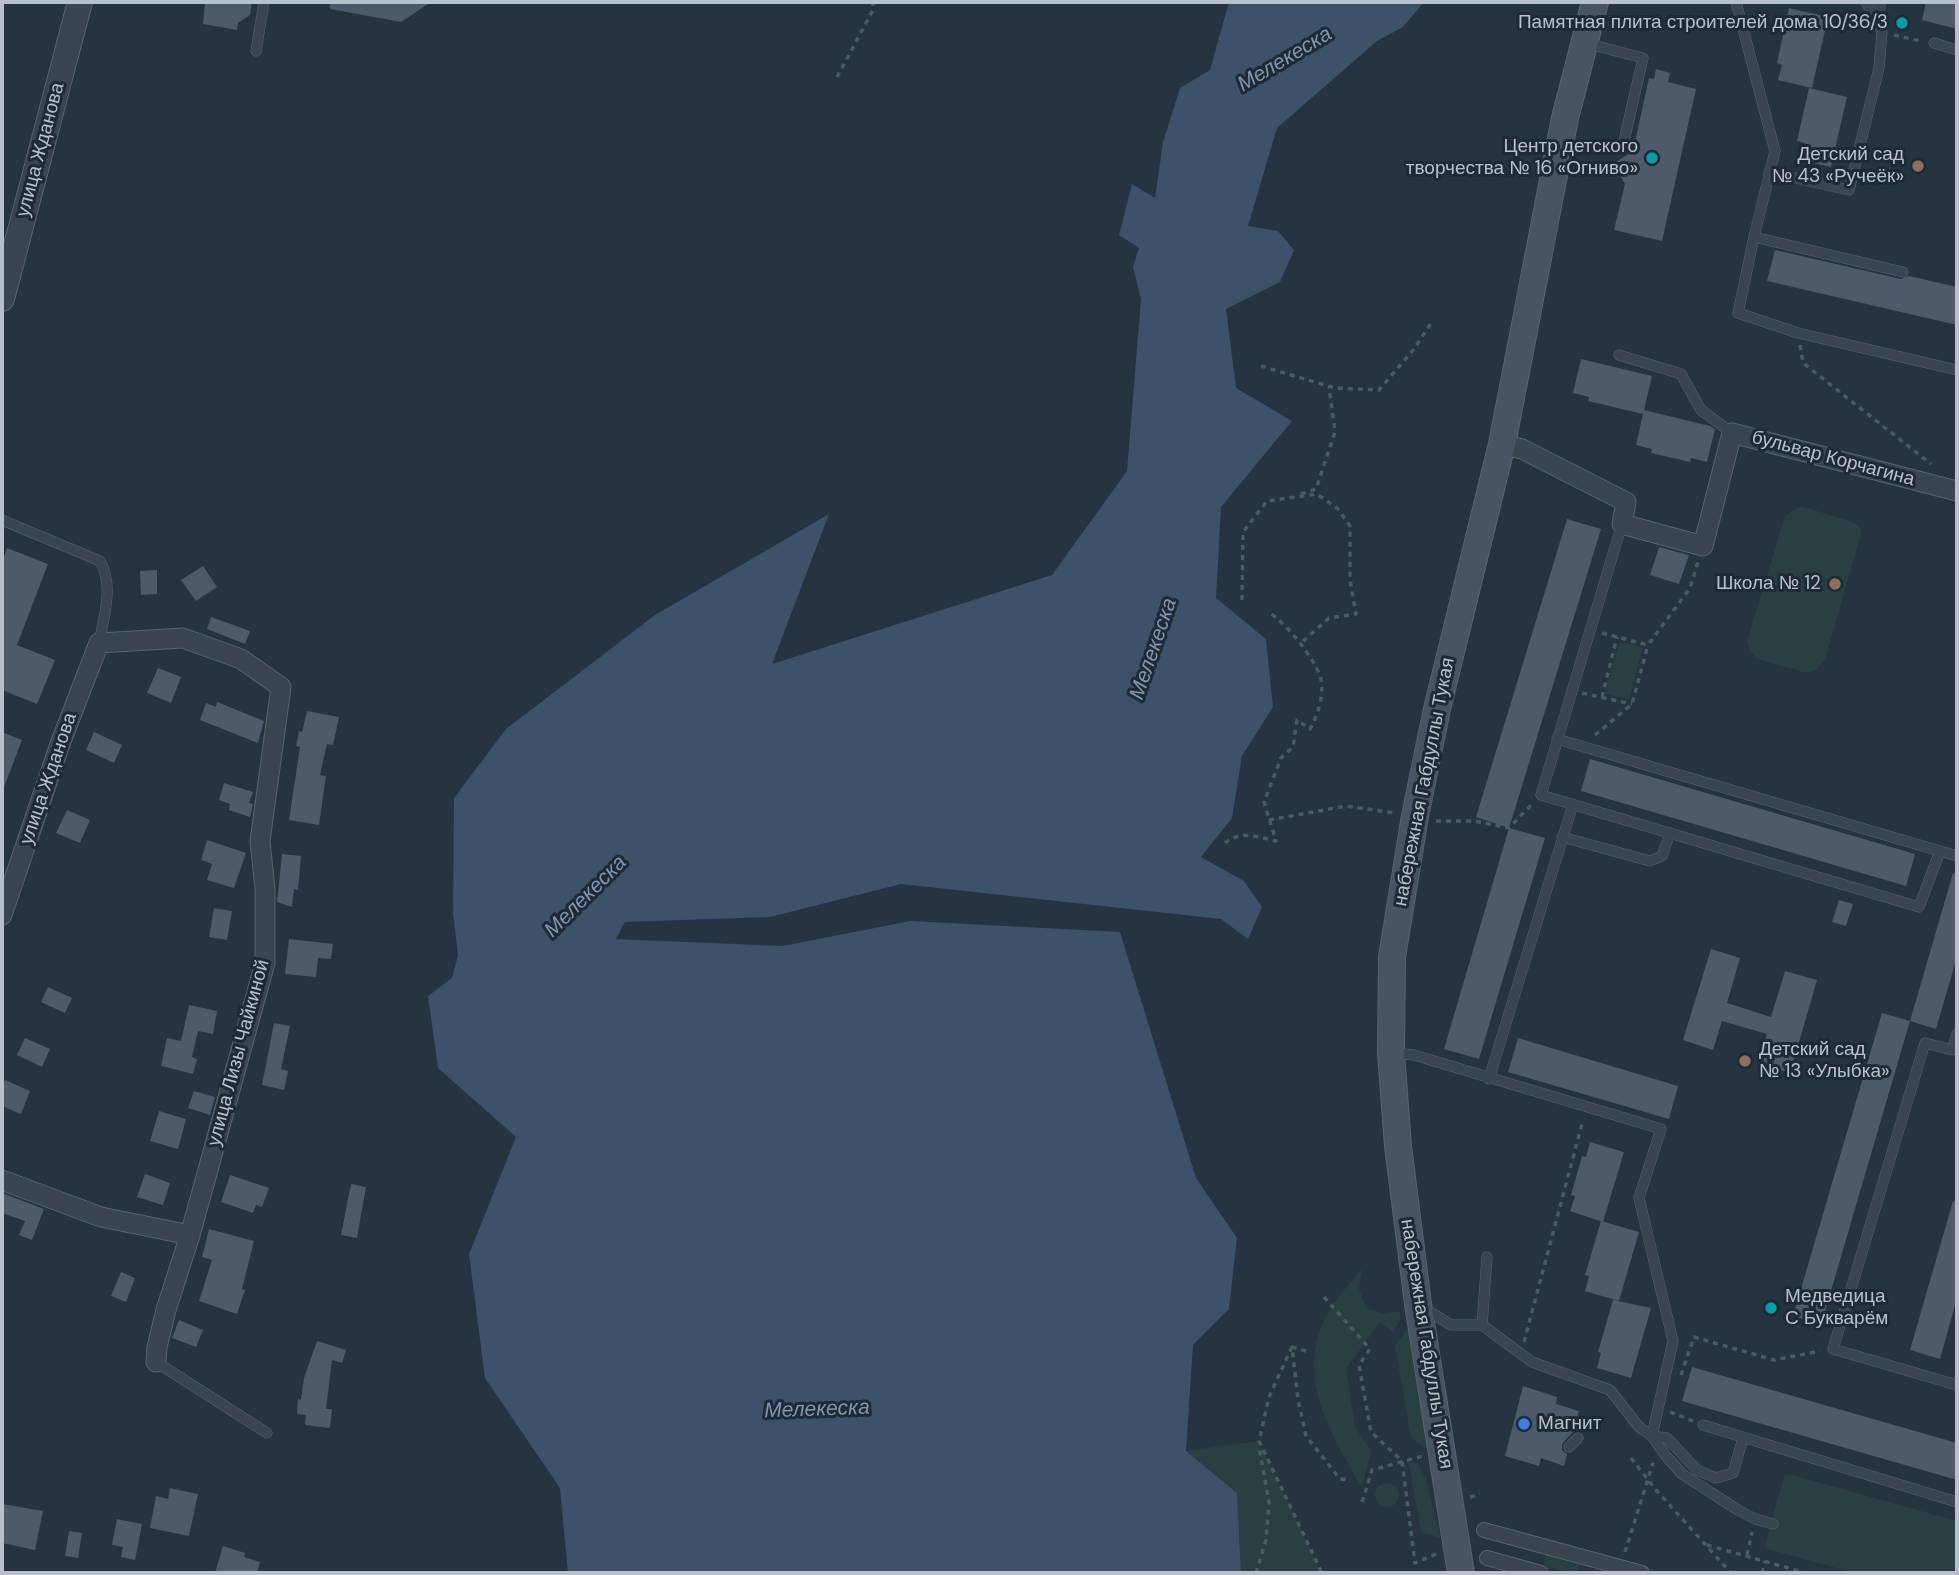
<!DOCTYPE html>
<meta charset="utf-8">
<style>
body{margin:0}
#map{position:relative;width:1959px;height:1575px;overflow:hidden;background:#263341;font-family:"DM Sans",sans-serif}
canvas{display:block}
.frame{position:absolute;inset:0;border:4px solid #b7c0cb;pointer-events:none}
</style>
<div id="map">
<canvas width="1959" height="1575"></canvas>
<div class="frame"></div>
</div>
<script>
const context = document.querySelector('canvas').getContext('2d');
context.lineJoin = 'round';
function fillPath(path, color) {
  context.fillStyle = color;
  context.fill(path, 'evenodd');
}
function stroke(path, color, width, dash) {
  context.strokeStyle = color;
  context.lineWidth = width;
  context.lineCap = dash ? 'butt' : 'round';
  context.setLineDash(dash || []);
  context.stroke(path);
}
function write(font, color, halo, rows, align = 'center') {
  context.font = font + ' "DM Sans",sans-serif';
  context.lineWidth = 6;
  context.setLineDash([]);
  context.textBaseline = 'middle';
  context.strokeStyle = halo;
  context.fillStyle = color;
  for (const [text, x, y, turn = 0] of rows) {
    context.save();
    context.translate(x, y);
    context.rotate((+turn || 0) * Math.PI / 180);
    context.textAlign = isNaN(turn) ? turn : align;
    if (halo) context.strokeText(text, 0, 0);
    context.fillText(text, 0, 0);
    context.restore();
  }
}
const green = new Path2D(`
 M1798 507H1804L1853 522 1859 526 1861 534 1825 660 1817 669 1807 673 1757 659 1750 651 1747 641 1785 516Z
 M1620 642 1643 647 1629 699 1605 694Z
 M1362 1269 1359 1289 1366 1308 1385 1314 1400 1311V1321L1393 1332 1380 1322 1346 1369 1355 1427 1371 1451 1363 1483 1360 1485C1333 1435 1299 1385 1321 1327 1329 1305 1348 1286 1362 1269Z
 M1410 1326 1431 1453 1411 1438 1395 1345Z
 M1259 1441 1322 1573H1241L1237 1493 1186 1451Z
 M1416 1462 1426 1478 1440 1538 1421 1532 1409 1463Z
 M1785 1473 1957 1521V1573H1854L1764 1548Z
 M1375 1495a12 12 0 1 1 24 0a12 12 0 1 1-24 0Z
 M1547 1551 1580 1561 1576 1573H1568L1543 1565Z`);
const water = new Path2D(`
 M1229 2H1424L1403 27 1377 41 1277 128 1248 226 1278 231 1294 250 1280 282 1226 309 1236 388 1292 421 1221 507 1216 598 1266 639 1273 707 1242 756 1232 818 1201 857 1244 881 1262 907 1248 939 1221 919 901 884 770 917 625 922 616 939 783 946 910 921 1120 932 1196 1178 1237 1238 1229 1309 1193 1345 1186 1451 1237 1493 1241 1573H568L560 1488 485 1378 469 1254 516 1137 438 1068 428 996 452 978 458 955 453 913 454 798 506 729 655 615 829 514 772 664 1052 575 1127 471 1141 299 1133 267 1139 248 1119 235 1132 184 1155 198 1163 142 1180 88 1210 70Z`);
const building = new Path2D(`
 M205 2H252L250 15 238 23 237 30 203 24Z
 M330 2H431L401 22 330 9Z
 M1926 2H1957V29L1922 20Z
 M1789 8 1828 17 1812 88 1778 80 1782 65 1777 63Z
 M1656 69 1670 73 1668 82 1696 89 1662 241 1614 230 1625 184 1613 164 1633 151 1649 78 1654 79Z
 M1809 88 1847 97 1831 167 1801 160 1805 143 1797 141Z
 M1775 250 1901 279 1909 276 1957 287V325L1767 281Z
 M1581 359 1652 376 1644 410 1710 426 1715 429 1707 462 1691 458 1690 462 1651 453 1652 449 1636 445 1643 414 1588 401 1589 397 1573 393Z
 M1567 519 1601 529 1509 828 1476 817Z
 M1659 547 1689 555 1679 584 1650 575Z
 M7 548 48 564 17 645 55 660 37 704 2 690V562Z
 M203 566 217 587 196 601 181 580Z
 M157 570V594L141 595 140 571Z
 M211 617 250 631 245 644 207 629Z
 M158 668 181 677 171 703 147 693Z
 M217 702 264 721 258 743 200 720 206 703 216 707Z
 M307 711 339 717 333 745 327 744 320 775 326 776 319 825 289 820 300 747 296 746 299 731 302 732Z
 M2 732 22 740 3 790H2Z
 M94 732 122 745 114 763 86 750Z
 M1590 759 1915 854 1906 886 1581 791Z
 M224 783 253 792 249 803 253 804 250 817 229 810 230 804 219 800Z
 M67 810 90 820 80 843 56 833Z
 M1509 828 1545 838 1479 1059 1444 1049Z
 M207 840 246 853 234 888 207 880 212 864 201 860Z
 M282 854 301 856 298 890 294 889 292 907 277 902Z
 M1953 873 1957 874V957L1936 1029 1910 1021Z
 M1839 900 1853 904 1846 926 1832 922Z
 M214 908 232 911 227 940 209 937Z
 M289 939 333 944 331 959 318 958 316 977 285 974Z
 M1711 949 1740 958 1727 1003 1771 1017 1785 971 1817 980 1790 1073 1758 1064 1767 1034 1722 1021 1713 1050 1683 1040Z
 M48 987 72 998 65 1013 41 1002Z
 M189 1005 217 1011 213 1034 198 1031 192 1057 197 1059 193 1074 161 1066 167 1038 181 1041Z
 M1882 1013 1910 1021 1821 1325 1793 1316Z
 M274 1023 290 1026 281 1069 288 1071 284 1090 262 1085Z
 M25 1038 50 1049 42 1067 17 1055Z
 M1518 1038 1678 1086 1669 1119 1508 1072Z
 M5 1080 30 1091 21 1114 2 1106V1088Z
 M194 1091 215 1097 210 1115 188 1108Z
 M159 1111 186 1119 178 1149 150 1141Z
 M1590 1142 1624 1152 1603 1222 1570 1211 1575 1196 1571 1195 1582 1156 1586 1157Z
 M145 1174 170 1183 163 1205 137 1197Z
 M230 1175 269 1188 262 1207 256 1205 253 1213 221 1202Z
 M351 1184 366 1187 357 1238 341 1235Z
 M2 1193 44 1209 32 1240 19 1235 25 1221 2 1213Z
 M1953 1201 1957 1202V1298L1940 1359 1910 1350Z
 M1601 1221 1639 1232 1619 1301 1585 1291 1589 1276 1585 1275Z
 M209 1229 254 1241 242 1289 245 1290 237 1314 199 1301 212 1260 202 1257Z
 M121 1272 135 1278 126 1302 111 1296Z
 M1613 1300 1651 1308 1631 1378 1597 1368 1601 1353 1598 1352Z
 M179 1320 203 1330 196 1347 172 1338Z
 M317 1341 346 1350 342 1363 332 1360 326 1409H332L330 1428 305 1425 306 1415 297 1414 298 1399 301 1400 304 1378Z
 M1692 1367 1957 1443V1480L1682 1401Z
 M1523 1386 1557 1397 1556 1404 1579 1411 1573 1432 1562 1444V1450L1567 1454 1564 1466 1541 1458 1539 1466 1505 1456Z
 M170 1488 198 1494 189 1536 150 1528 156 1496 168 1499Z
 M2 1504 43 1511 35 1550 2 1543Z
 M117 1519 142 1524 135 1560 121 1557 123 1547 112 1545Z
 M69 1531 82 1533 78 1558 65 1556Z
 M223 1546 245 1553 244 1557 260 1562 257 1573H215Z`);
const path = new Path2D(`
 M1894 35 1921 41
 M837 77 873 10V2
 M1800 345 1803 363 1931 464
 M1261 366 1335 388 1379 390 1414 349 1431 323
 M1301 494 1316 489 1335 432 1329 387
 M1242 600 1243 532 1267 501 1317 494 1338 509 1350 526V580L1356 614 1329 618 1300 644
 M1602 633 1648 645 1690 588 1698 562
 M1582 693 1632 704
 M1602 697 1617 637
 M1595 735 1632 704 1648 645
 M1269 820 1346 806 1395 813
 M1436 821H1475L1509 828 1533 803
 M1225 843C1240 830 1259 837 1276 841L1264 802 1281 758 1293 747 1297 720 1310 729C1317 717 1322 700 1322 686 1322 666 1286 622 1268 612
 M1324 1297 1370 1349 1359 1365 1371 1432 1402 1461 1415 1563 1438 1553
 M1524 1342 1583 1120
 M1292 1347 1269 1397 1259 1441 1322 1573
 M1306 1351 1292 1347 1298 1399 1306 1436 1340 1479 1349 1480
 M1681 1375 1694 1337 1774 1360 1820 1351
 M1670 1412 1693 1421
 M1631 1458 1656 1490 1731 1573
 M1470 1497 1480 1494
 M1362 1502 1372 1470 1423 1456
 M1707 1545 1806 1573
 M1625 1552 1653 1463
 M1747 1555 1752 1532
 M1256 1573 1266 1540 1269 1502 1259 1447
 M1762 1573 1765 1561`);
const service = new Path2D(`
 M1736 2 1775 151 1754 237
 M1877 22 1881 2
 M1585 43 1643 58 1623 145
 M1934 43 1957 50
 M256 51 264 2
 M1769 172 1849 190 1879 68 1882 32 1866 2
 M1903 272 1754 237 1738 313 1798 333 1957 370
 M1619 355 1681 374 1701 410 1732 433
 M2 520 100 561C114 585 104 617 99 643
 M1622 524 1541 795 1919 907 1940 851
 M1557 739 1957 856
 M1562 837 1650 861 1662 856 1670 833
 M1957 1034 1952 1050 1925 1043 1833 1349 1957 1385
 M1393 1053 1414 1055 1661 1129 1639 1198 1673 1341 1652 1436
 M1489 1079 1573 804
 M1424 1308 1451 1325H1482L1532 1362 1610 1390 1639 1427 1652 1436 1666 1456 1682 1474 1738 1510 1755 1519 1773 1524
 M1482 1325 1487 1257
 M156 1362 267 1433
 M1703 1425 1957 1502
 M1652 1436 1667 1438 1697 1470 1716 1478 1733 1473 1743 1438
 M1569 1447 1578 1438`);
const pedestrian = new Path2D(`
 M1484 1530 1642 1573
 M1487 1558 1541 1573`);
const minor = new Path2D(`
 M1502 444 1522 449 1626 502 1622 524 1703 546 1732 433 1957 491
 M2 915 60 744 99 643 183 638 241 659 281 687 260 841 265 889V963L190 1235 166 1310 157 1347 156 1362
 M2 1180 101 1217 190 1235`);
const tertiary = new Path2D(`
 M2 299 80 2`);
const secondary = new Path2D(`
 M1461 1573 1418 1304 1398 1146 1391 1053 1392 957 1415 816 1437 709 1502 444 1565 118 1595 2`);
const markers = [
 [1902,23,7,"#0f9aa8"],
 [1652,158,7,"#0f9aa8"],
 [1918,166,7,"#8d6e63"],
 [1835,584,7,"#8d6e63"],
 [1745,1061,7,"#8d6e63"],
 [1771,1308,7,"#0f9aa8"],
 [1524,1424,7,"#3f7fe0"]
];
const poiNames = [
 ["Памятная плита строителей дома 10/36/3",1888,23],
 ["Центр детского",1638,147],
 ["творчества № 16 «Огниво»",1638,169],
 ["Детский сад",1904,155],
 ["№ 43 «Ручеёк»",1904,177],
 ["Школа № 12",1821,584],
 ["Детский сад",1759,1050,"left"],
 ["№ 13 «Улыбка»",1759,1072,"left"],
 ["Медведица",1785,1297,"left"],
 ["С Букварём",1785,1319,"left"],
 ["Магнит",1538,1424,"left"]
];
const streetNames = [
 ["улица Жданова",41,150,-75],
 ["бульвар Корчагина",1833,459,15],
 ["улица Жданова",49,779,-71],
 ["набережная Габдуллы Тукая",1425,782,-79],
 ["улица Лизы Чайкиной",239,1053,-75],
 ["набережная Габдуллы Тукая",1426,1344,81]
];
const waterNames = [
 ["Мелекеска",1285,60,-31],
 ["Мелекеска",1154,649,-71],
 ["Мелекеска",586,897,-45],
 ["Мелекеска",817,1410,-2]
];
fillPath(green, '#284042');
fillPath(water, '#3c516a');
fillPath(building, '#4c5a6a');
stroke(service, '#58636e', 11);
stroke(pedestrian, '#58636e', 16);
stroke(minor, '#58636e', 21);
stroke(tertiary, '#58636e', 26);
stroke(secondary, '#58636e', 28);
stroke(path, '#465d5f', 3.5, [5, 5]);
stroke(service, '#3a4551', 10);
stroke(pedestrian, '#3a4551', 14);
stroke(minor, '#3a4551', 19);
stroke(tertiary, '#3a4551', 24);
stroke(secondary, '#485464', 26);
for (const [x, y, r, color] of markers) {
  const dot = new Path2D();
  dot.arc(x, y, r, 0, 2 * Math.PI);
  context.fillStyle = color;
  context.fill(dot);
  stroke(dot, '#1f2a36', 2.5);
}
write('19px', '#b7c0cb', '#1f2a36', poiNames, 'right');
write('19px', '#b7c0cb', '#1f2a36', streetNames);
write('italic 21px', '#7f97b2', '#1f2a36', waterNames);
</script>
